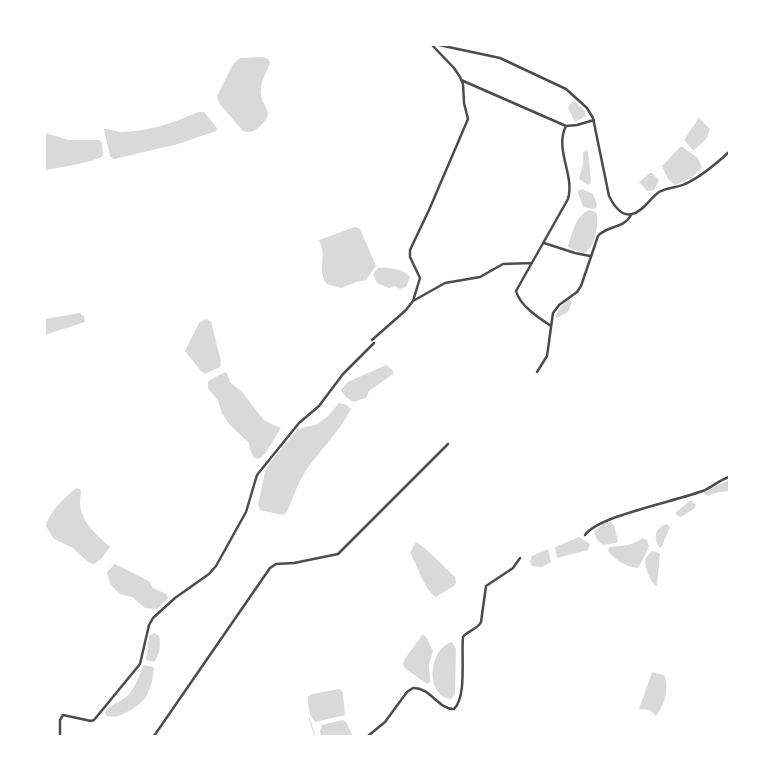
<!DOCTYPE html>
<style>
body{margin:0}
#map{position:relative;width:774px;height:781px;overflow:hidden;background:#fff;font-family:"Space Grotesk",sans-serif}
canvas{display:block}
.frame{position:absolute;inset:0;border:46px solid #fff;pointer-events:none}
</style>
<div id="map">
<canvas width="774" height="781"></canvas>
<div class="frame"></div>
</div>
<script>
const context = document.querySelector('canvas').getContext('2d');
context.lineJoin = 'round';
function fillPath(path, color) {
  context.fillStyle = color;
  context.fill(path, 'evenodd');
}
function stroke(path, color, width, dash) {
  context.strokeStyle = color;
  context.lineWidth = width;
  context.lineCap = dash ? 'butt' : 'round';
  context.setLineDash(dash || []);
  context.stroke(path);
}
const water = new Path2D(`
 M263 57 268 59 270 62C268 71 262 78 261 88 258 109 281 109 257 129 252 132 248 133 243 131L219 103 217 96 233 64 240 58Z
 M574 101 584 110 586 116 575 122 568 108 570 104Z
 M198 112H204L217 128 216 131 178 144 114 159 110 156 104 129C110 129 114 131 120 132 147 132 173 123 198 112Z
 M699 118 710 129 706 139 694 150 692 149 684 140Z
 M45 133 69 140H99L102 143 103 156C98 161 54 169 45 170Z
 M681 146 698 158 702 168 691 178 675 185 668 179 662 166Z
 M586 150 588 152 591 180 590 184 588 185 579 179 583 164V153Z
 M650 173H652L659 180 654 190 647 191 639 182Z
 M582 189 593 194 597 205 596 208 593 209 583 207 578 193V191Z
 M589 210 596 212C599 224 596 247 584 253L571 249 568 246C572 234 576 214 589 210Z
 M355 227 360 229 376 266 366 280 356 282 341 288 327 284C317 270 325 261 322 248 321 245 320 242 319 240Z
 M378 268C388 267 404 269 410 277L406 287 400 289 394 286 389 288 377 283 373 274Z
 M569 299 572 302 568 312 557 318 556 316C559 308 563 304 569 299Z
 M79 313 84 316 85 322 45 335V319Z
 M206 319 211 321 221 361 220 367 205 374 201 371 185 351 199 323Z
 M386 365 393 371V374L369 391 366 398 353 402 346 397 341 390 348 382Z
 M225 372 227 373 230 382 243 393 263 419 271 424 281 428 265 454 259 459 254 458 250 450 249 443 229 424 222 413 218 401 208 388V381Z
 M339 403 347 405 351 409C340 431 321 449 307 469 298 482 293 498 287 512L283 515 260 510 258 505 265 472 269 464 298 429 318 424 328 416Z
 M729 480V491L719 492 708 496 704 494V492Z
 M76 488 81 490C81 494 80 498 80 502 80 522 97 535 110 547L101 559 94 564 89 563 73 548 54 539 46 526C49 512 65 497 76 488Z
 M691 500 696 505 695 508 681 517 676 515V512Z
 M610 522 614 525 618 541 616 543 603 545 597 540 594 532 603 524Z
 M664 525 667 524 670 527 661 548 659 547C654 538 654 530 664 525Z
 M579 537 590 544 588 550 557 558 555 547Z
 M643 538 647 540 649 547C645 553 641 566 637 568 626 567 615 560 608 551L609 547C624 545 629 547 643 538Z
 M416 542 426 549 455 577 456 582 455 585 436 597C423 588 418 566 410 553Z
 M548 549 551 562 542 567 532 566 530 562 532 556Z
 M652 551 660 553 657 585 656 586C648 578 646 570 645 559Z
 M115 564 149 581 153 588 166 594 168 598 157 609 145 608 132 597 120 594 110 584 107 572Z
 M154 633 159 636C161 645 160 654 154 662L146 660 149 636Z
 M423 634 426 637 433 651 429 664 430 682 427 684 406 669 403 665 404 660Z
 M452 642 456 649 455 694 451 699C423 695 430 647 452 642Z
 M144 665 153 667 154 669C151 691 147 703 125 713 119 716 114 718 107 716L105 713C108 704 123 702 129 694 136 686 139 675 144 665Z
 M652 672 664 675C670 686 664 707 656 716L650 710 639 709Z
 M340 689 343 693 345 715 315 722C309 715 308 706 308 697L312 694Z
 M343 720 346 722 353 736H321L320 731 322 725Z`);
const stream = new Path2D(`
 M309 718 315 736`);
const minor = new Path2D(`
 M439 45 500 58 566 89 587 108 593 118 609 196C613 204 621 217 632 214 643 212 650 198 659 192 667 187 677 188 685 184 701 177 717 163 729 152
 M461 80 566 126 577 125 594 120
 M544 243 575 253 590 256
 M413 301 445 283 480 277 503 264 532 263
 M551 326C539 318 520 306 516 291L568 199C575 174 554 150 566 126
 M372 340 406 310 413 301 420 278 410 257V250L429 210 468 119 464 103 463 84 460 77 454 68 432 45
 M537 372 547 356 553 313 559 305 577 292 581 286 598 236C607 225 624 229 631 215
 M585 535C599 515 679 501 705 490 713 486 720 480 729 477
 M60 736V720L63 715 91 721 94 720 140 664 149 625 153 618 175 598 209 574 216 566 246 512 257 475 299 423 319 406 343 374 374 343
 M154 736 270 568 276 564 294 563 338 554 448 444
 M368 736 385 722 407 692 413 688C430 687 439 710 454 709 467 697 461 655 463 637 468 630 477 630 481 622L486 586 513 568 520 558`);
fillPath(water, '#d9d9d9');
stroke(stream, '#d9d9d9', 1);
stroke(minor, '#4c4c4c', 2.5);
</script>
